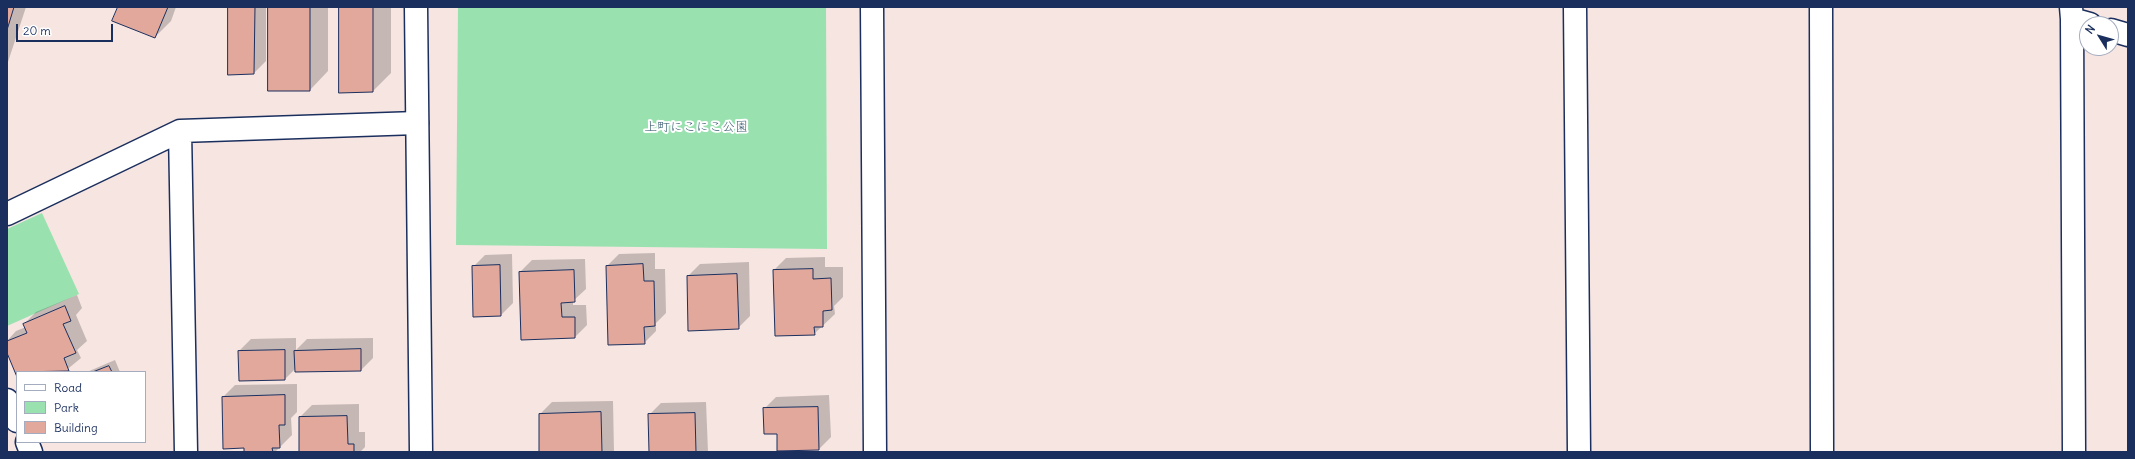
<!DOCTYPE html>
<meta charset="utf-8">
<style>
body{margin:0}
#map{position:relative;width:2135px;height:459px;overflow:hidden;background:#f6e5e1;font-family:Delius,sans-serif}
canvas{display:block}
.frame{position:absolute;inset:0;border:8px solid #1b2f5e;pointer-events:none}
.legend{position:absolute;left:16px;top:371px;width:130px;height:72px;box-sizing:border-box;background:#fff;border:1px solid #a4acbf;margin:0;padding:5px 7px;list-style:none;font-size:12px;color:#1b2f5e}
.legend li{display:flex;align-items:center;gap:8px;height:20px}
.legend b{width:20px;border:1px solid #a4acbf}
.north{position:absolute;left:2079px;top:16px;width:40px;height:40px;box-sizing:border-box;background:#fff;border:1px solid #a4acbf;border-radius:50%;rotate:307deg;font-size:11px;font-weight:700;line-height:16px;text-align:center;color:#1b2f5e}
.north::after{content:'';display:block;margin:auto;width:14px;height:18px;background:#1b2f5e;clip-path:polygon(50% 0,100% 100%,50% 72%,0 100%)}
.scale{position:absolute;left:16px;top:24px;width:97px;height:18px;box-sizing:border-box;border:2px solid #1b2f5e;border-top:0;padding-left:5px;font-size:12px;line-height:14px;white-space:nowrap;color:#1b2f5e;-webkit-text-stroke:3px #fff;paint-order:stroke}
</style>
<div id="map">
<canvas width="2135" height="459"></canvas>
<div class="frame"></div>
<ul class="legend">
<li><b style="height:5px;background:#fff"></b>Road</li>
<li><b style="height:11px;background:#99e2b0"></b>Park</li>
<li><b style="height:11px;background:#e1a89b"></b>Building</li>
</ul>
<div class="north">N</div>
<div class="scale">20 m</div>
</div>
<script>
const context = document.querySelector('canvas').getContext('2d');
context.lineJoin = 'round';
function fillPath(path, color) {
  context.fillStyle = color;
  context.fill(path, 'evenodd');
}
function stroke(path, color, width, dash) {
  context.strokeStyle = color;
  context.lineWidth = width;
  context.lineCap = dash ? 'butt' : 'round';
  context.setLineDash(dash || []);
  context.stroke(path);
}
function write(font, color, halo, rows, align = 'center') {
  context.font = font + ' Delius,"Klee One",sans-serif';
  context.lineWidth = 4;
  context.setLineDash([]);
  context.textBaseline = 'middle';
  context.strokeStyle = halo;
  context.fillStyle = color;
  for (const [text, x, y, turn = 0] of rows) {
    context.save();
    context.translate(x, y);
    context.rotate((+turn || 0) * Math.PI / 180);
    context.textAlign = isNaN(turn) ? turn : align;
    if (halo) context.strokeText(text, 0, 0);
    context.fillText(text, 0, 0);
    context.restore();
  }
}
const green = new Path2D(`
 M458 7H826L827 249 456 245Z
 M42 213 79 294 7 326V229Z`);
const shadow = new Path2D(`
 M7 7H26L7 65Z
 M119 7H176L171 21 155 37Z
 M229 7H266V61L254 73Z
 M269 7H328V71L310 90Z
 M340 7H391V73L373 91Z
 M655 253V269H665L666 313 656 323V331L644 343 607 266 619 254Z
 M512 254 513 303 501 315 473 267 485 255Z
 M825 257V267H843V297L834 306 835 314 814 334 774 270 786 258Z
 M585 259 586 289 573 301V305H586L587 325 575 337 520 272 532 260Z
 M749 262 750 316 738 328 688 276 700 264Z
 M77 295 82 308 76 315 87 341 77 350 81 358 64 372H17V374L7 350V341L16 331 26 327 24 324 36 312Z
 M296 338V350L307 339 373 338V358L361 370 296 371V368L285 379 239 351 251 339Z
 M115 360 120 372H86H87Z
 M297 384V412L291 418 292 435 275 452H245V447L223 397 235 385Z
 M829 395 831 437 819 449 778 433 764 409 776 397Z
 M613 401 614 452H540V414L552 402Z
 M706 402 708 452H650L649 415 661 403Z
 M359 404V432H365V447L360 452H300V417L312 405Z`);
const building = new Path2D(`
 M7 7H14L7 30Z
 M118 7H168L155 38 112 21Z
 M228 7H255L254 74 228 75Z
 M268 7H310V91H268Z
 M339 7H373V92L339 93Z
 M643 264 644 281H654L655 326 644 327 645 344 608 345 606 266Z
 M500 265 501 316 473 317 472 266Z
 M813 269V279L831 278 832 310 823 311V327H814L815 335 775 336 773 270Z
 M574 270 575 302 561 303 562 317H575V338L521 340 519 272Z
 M737 274 739 329 688 331 687 276Z
 M65 306 71 321 63 324 76 353 64 358 69 371 17 372V377L7 353V341L27 333 23 324Z
 M361 349V371L295 372 294 351Z
 M285 350V380L239 381 238 351Z
 M109 366 112 372H93Z
 M285 395V425H279L280 448H272L273 452H244V448L223 449 222 397Z
 M818 407 819 450 777 451V434H764L763 408Z
 M601 412 602 452H539V414Z
 M695 413 696 452H649L648 414Z
 M347 416 348 444H354V452H299V417Z`);
const minor = new Path2D(`
 M872 7 875 452
 M1575 7 1579 452
 M2071 7 2072 19 2090 24
 M2072 19 2074 452
 M2111 30 2128 35
 M180 131 186 452
 M7 214 180 131 417 123
 M7 400 17 421
 M27 442 31 452`);
const tertiary = new Path2D(`
 M416 7 421 452
 M1821 7 1822 452`);
const parkNames = [
 ["上町にこにこ公園",696,127]
];
fillPath(green, '#99e2b0');
fillPath(shadow, '#0003');
fillPath(building, '#e1a89b');
stroke(building, '#1b2f5e', 1);
stroke(minor, '#1b2f5e', 25);
stroke(tertiary, '#1b2f5e', 25);
stroke(minor, '#fff', 22);
stroke(tertiary, '#fff', 22);
write('13px', '#3a5c72', '#fff', parkNames);
</script>
